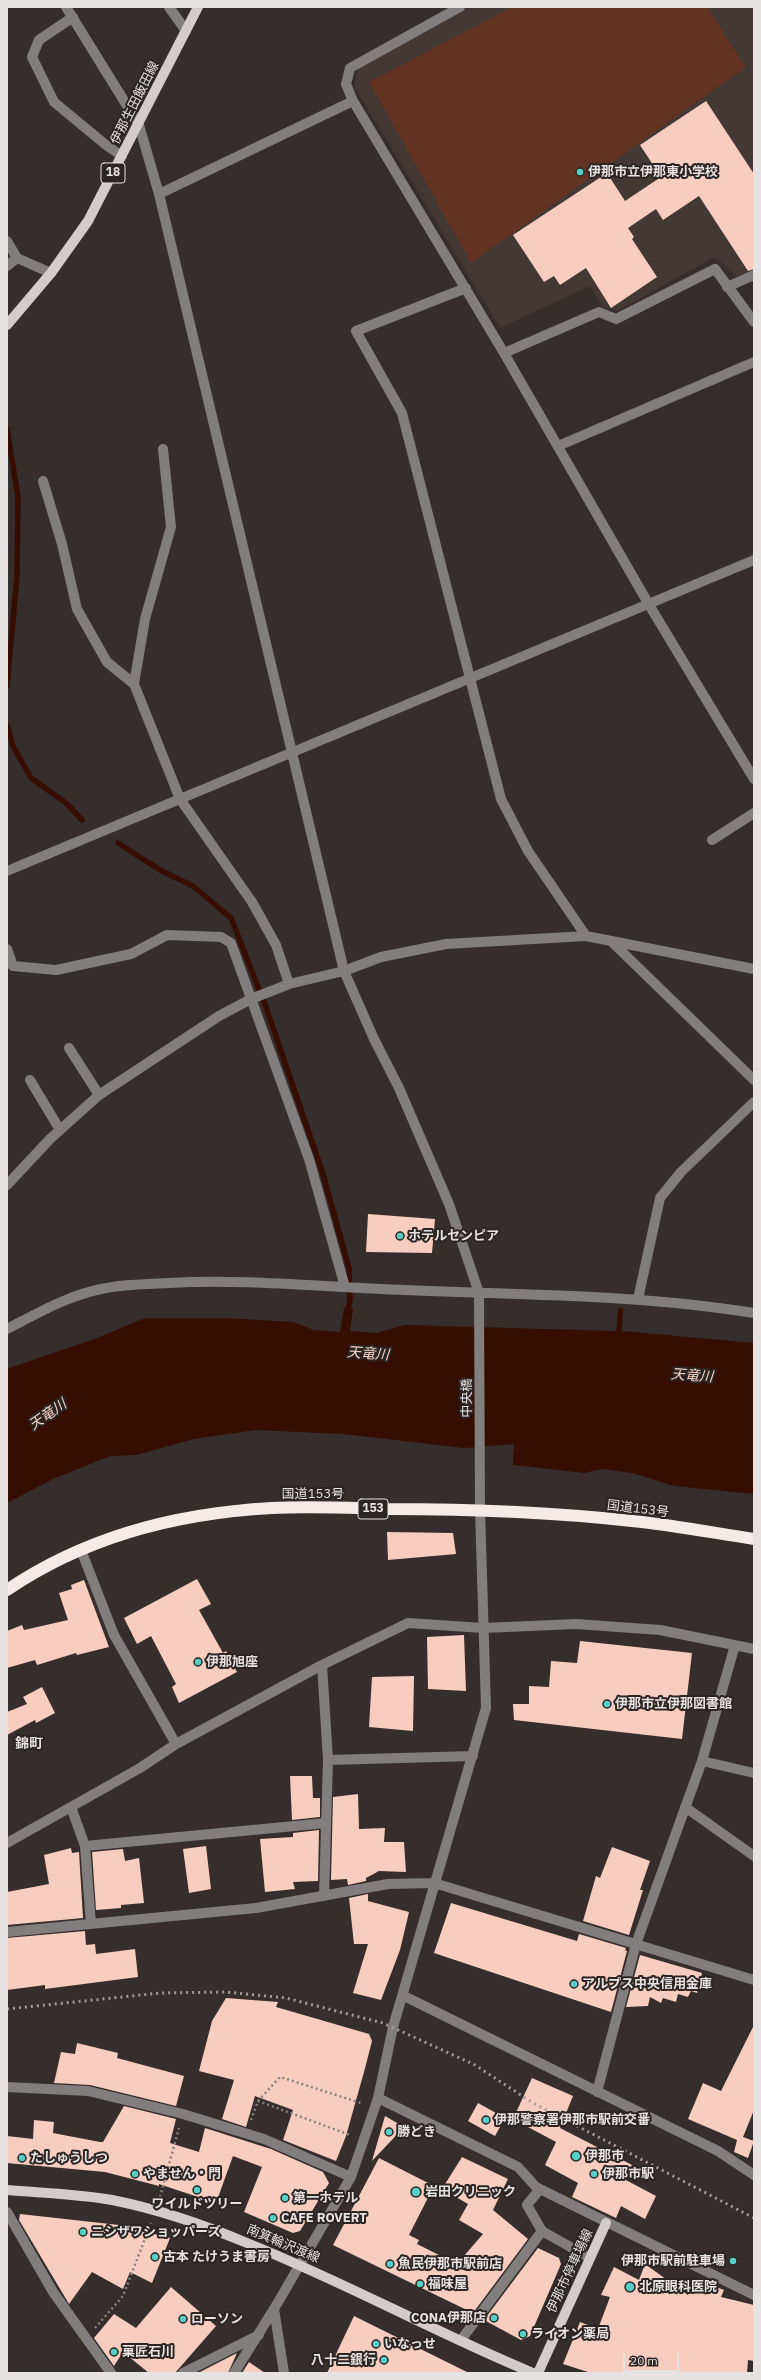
<!DOCTYPE html>
<meta charset="utf-8">
<style>
body{margin:0}
#map{position:relative;width:761px;height:2380px;overflow:hidden;background:#352e2c;font-family:"IBM Plex Sans",sans-serif}
canvas{display:block}
.frame{position:absolute;inset:0;border:8px solid #e6e2e1;pointer-events:none}
.scale{position:absolute;left:623px;top:2354px;width:56px;height:18px;box-sizing:border-box;border:2px solid #e6e2e1;border-top:0;padding-left:5px;font-size:12px;line-height:14px;white-space:nowrap;color:#e6e2e1;-webkit-text-stroke:3px #2b2523;paint-order:stroke}
</style>
<div id="map">
<canvas width="761" height="2380"></canvas>
<div class="frame"></div>
<div class="scale">20 m</div>
</div>
<script>
const context = document.querySelector('canvas').getContext('2d');
context.lineJoin = 'round';
function fillPath(path, color) {
  context.fillStyle = color;
  context.fill(path, 'evenodd');
}
function stroke(path, color, width, dash) {
  context.strokeStyle = color;
  context.lineWidth = width;
  context.lineCap = dash ? 'butt' : 'round';
  context.setLineDash(dash || []);
  context.stroke(path);
}
function write(font, color, halo, rows, align = 'center') {
  context.font = font + ' "IBM Plex Sans","Noto Sans JP",sans-serif';
  context.lineWidth = 4;
  context.setLineDash([]);
  context.textBaseline = 'middle';
  context.strokeStyle = halo;
  context.fillStyle = color;
  for (const [text, x, y, turn = 0] of rows) {
    context.save();
    context.translate(x, y);
    context.rotate((+turn || 0) * Math.PI / 180);
    context.textAlign = isNaN(turn) ? turn : align;
    if (halo) context.strokeText(text, 0, 0);
    context.fillText(text, 0, 0);
    context.restore();
  }
}
const built = new Path2D(`
 M470 7H754V269L737 277 715 257 617 311 603 307 590 286 500 328 354 86 358 68Z`);
const green = new Path2D(`
 M512 7H707L746 67 471 263 369 82Z`);
const water = new Path2D(`
 M344 1308 353 1309 350 1331 376 1333 405 1325 616 1331 618 1308H623L622 1331 754 1343V1494L674 1486 632 1473 602 1469 585 1473 513 1465 514 1444 464 1448 343 1434 255 1430 194 1439 136 1455 110 1456 53 1479 7 1503V1369L97 1338 145 1318H224L294 1322 313 1330 340 1332Z`);
const stream = new Path2D(`
 M7 429 18 497 17 576 7 686
 M7 725 13 746 31 778 66 803 82 820
 M118 843 160 870 193 886 231 918 266 1007 323 1174 349 1268 350 1299 347 1316`);
const building = new Path2D(`
 M706 101 754 174V269L748 271 699 196 663 220 656 209 628 228 634 237 632 239 657 277 611 308 586 268 560 285 554 276 544 282 513 235 607 173 625 201 661 177 640 145Z
 M368 1214 435 1219 432 1253 366 1252Z
 M387 1532 453 1533 456 1554 388 1560Z
 M197 1579 211 1604 199 1610 223 1653 226 1651 237 1672 179 1703 172 1687 176 1684 151 1636 137 1644 124 1618Z
 M84 1580 109 1647 77 1655 76 1653 37 1665 35 1660 7 1668V1631L22 1625 24 1630 68 1620 59 1593 72 1589 71 1585Z
 M464 1635 466 1691 428 1689 427 1637Z
 M580 1641 692 1653 682 1739 514 1720 513 1704H529V1686L549 1687 551 1661 577 1663Z
 M414 1676 413 1731 369 1727 372 1677Z
 M42 1687 55 1713 36 1723 35 1720 7 1735V1712L27 1704 23 1697Z
 M290 1776H312L313 1798H320V1817L292 1820Z
 M358 1794 359 1829 385 1828 384 1842H404L406 1872 379 1871 366 1878V1881L348 1885 347 1879 331 1880 333 1797Z
 M319 1830 318 1881 293 1882 295 1889 265 1892 260 1839 293 1837V1833Z
 M206 1846 211 1889 189 1893 183 1849Z
 M612 1847 650 1861 640 1890H643L629 1935 583 1921 596 1876 600 1878Z
 M71 1848 72 1853 79 1852 83 1918 7 1925V1892L49 1884 44 1855Z
 M123 1849 125 1861 139 1858 144 1903 121 1905V1908L96 1910 92 1852Z
 M368 1894V1901L409 1912 400 1950 381 2000 353 1993 368 1944H354L349 1898Z
 M451 1903 577 1941 579 1934 626 1948 625 1950 627 1951 611 2012 434 1953Z
 M85 1931 86 1945 95 1944 96 1954 135 1949 138 1977 45 1989V1985L7 1990V1938Z
 M640 1955 702 1973 697 1993 691 1991 688 1997 678 1994 676 2002 663 1998 661 2003 650 1997 648 2006 626 2007Z
 M226 1998 278 2002 276 2007 369 2034 372 2041 364 2072 346 2136 336 2161 283 2140 293 2110 255 2096 246 2127 222 2119 234 2080 199 2071 212 2021Z
 M754 2025V2110L743 2137 754 2141 748 2158 734 2152 737 2140 688 2119 703 2083 721 2091Z
 M77 2043 118 2053 117 2058 184 2076 176 2106 90 2085 54 2083 61 2052 75 2054Z
 M532 2078 573 2096 560 2128 632 2165 624 2179 656 2196 645 2219 621 2206 616 2218 572 2197 578 2183 545 2165 556 2142 513 2119Z
 M478 2103 505 2118 495 2136 468 2121Z
 M124 2106 176 2119 170 2143 199 2152 205 2128 271 2149 323 2172 329 2183 300 2231 293 2233 244 2212 262 2167 233 2156 216 2203 159 2184V2186L105 2172 7 2163V2136L33 2139 34 2120 54 2122 53 2133 100 2142H103Z
 M385 2116 404 2127 372 2161Z
 M462 2157 508 2179 493 2210 528 2239 473 2313 333 2245 379 2158 434 2186 409 2235 419 2240 417 2244 457 2264 483 2234 459 2220 468 2204 442 2189Z
 M20 2214 119 2225 170 2238 152 2283 130 2272 123 2289 92 2272 69 2304 19 2220Z
 M538 2248 559 2258 561 2264 530 2336 521 2340 484 2320Z
 M645 2264 688 2295 694 2278 724 2290 721 2297 754 2305V2361L748 2360 747 2373H667L656 2370 655 2373H591L563 2364 580 2322 598 2329 610 2297 601 2295 614 2267 639 2280Z
 M171 2287 216 2326 175 2373H149L123 2352 114 2366 94 2338 114 2314 136 2328Z
 M354 2316 469 2373H327Z
 M237 2353 228 2373H198Z
 M249 2362 265 2373H242Z`);
const path = new Path2D(`
 M258 2101 280 2077 361 2103
 M251 2120 258 2101 350 2135
 M160 2197 179 2128
 M95 2328 123 2296 151 2223`);
const minor = new Path2D(`
 M66 7 139 125 159 194 344 971 374 1039 399 1088 449 1204 479 1293 480 1509 486 1708 393 2027 378 2098 351 2177 274 2309 284 2373
 M169 7 186 31
 M460 7 350 68 346 84 353 101 504 353 648 603 754 779
 M73 17 39 40 32 57 54 102 106 145 122 156
 M159 194 353 101
 M7 241 17 258
 M7 266 17 258 51 273
 M727 287 754 275
 M466 288 356 331 402 413 501 799 528 851 586 936
 M504 353 599 312 616 319 715 269 754 322
 M558 446 754 362
 M43 481 62 544 77 609 107 662 134 684 180 799 252 902 276 945 289 984
 M134 684 145 619 171 527 163 449
 M712 840 754 813
 M7 871 754 560
 M612 942 754 1080
 M7 949 13 966 56 970 131 954 167 935 221 937 231 943 309 1159 345 1287
 M69 1048 99 1095
 M30 1080 60 1130
 M7 1185 50 1139 99 1095 219 1016 251 999 289 984 344 971 381 957 446 944 586 936 754 969
 M638 1299 660 1198 681 1172 754 1102
 M7 1329C38 1313 67 1296 101 1289 123 1284 147 1284 169 1283 240 1279 311 1286 382 1289 506 1295 631 1293 754 1313
 M81 1550 114 1635 176 1744
 M322 1665 328 1760 324 1896
 M328 1760 473 1756
 M702 1761 754 1773
 M71 1807 85 1846 91 1924
 M685 1807 754 1856
 M7 1843 140 1768 176 1744 322 1665 408 1623 483 1628 576 1624 660 1630 754 1649
 M85 1846 326 1823
 M7 1932 256 1908 388 1884 434 1883 754 1980
 M404 1996 718 2151 754 2175
 M7 2087 88 2091 183 2114 264 2139 351 2177
 M597 2092 636 1944 702 1761 735 1645
 M378 2098 518 2167 536 2187 754 2295
 M540 2189 527 2205 542 2231 590 2258
 M7 2212 53 2292 111 2373
 M461 2340 542 2231
 M183 2373 259 2335
 M234 2373 274 2309`);
const major = new Path2D(`
 M7 325 51 273 88 221 198 7
 M7 2190C42 2193 78 2194 112 2200 158 2209 204 2225 247 2243 345 2282 436 2333 533 2373
 M538 2373 606 2223`);
const highway = new Path2D(`
 M7 1590C85 1537 178 1513 272 1508 310 1506 349 1508 387 1509 469 1509 551 1512 632 1521 673 1525 714 1533 754 1539`);
const rail = new Path2D(`
 M7 2009 160 1993 226 1992 286 1998 383 2023 475 2065 533 2103 754 2218`);
const markers = [
 [580,172,4,"#55cec6"],
 [400,1236,4,"#55cec6"],
 [198,1662,4,"#55cec6"],
 [607,1704,4,"#55cec6"],
 [574,1984,4,"#55cec6"],
 [486,2120,4,"#55cec6"],
 [389,2132,4,"#55cec6"],
 [576,2156,5,"#55cec6"],
 [22,2158,4,"#55cec6"],
 [135,2174,4,"#55cec6"],
 [594,2174,4,"#55cec6"],
 [197,2190,4,"#55cec6"],
 [416,2192,5,"#55cec6"],
 [285,2198,4,"#55cec6"],
 [273,2218,4,"#55cec6"],
 [83,2232,4,"#55cec6"],
 [155,2257,4,"#55cec6"],
 [733,2261,4,"#55cec6"],
 [390,2264,4,"#55cec6"],
 [420,2284,4,"#55cec6"],
 [630,2287,5,"#55cec6"],
 [494,2318,4,"#55cec6"],
 [183,2319,4,"#55cec6"],
 [523,2334,4,"#55cec6"],
 [376,2344,4,"#55cec6"],
 [114,2352,4,"#55cec6"],
 [384,2360,4,"#55cec6"]
];
const shields = [
 [113,173,24],
 [373,1509,30]
];
const shieldNames = [
 ["18",113,173],
 ["153",373,1509]
];
const streetNames = [
 ["伊那生田飯田線",135,103,-63],
 ["中央橋",467,1398,-90],
 ["国道153号",313,1494],
 ["国道153号",638,1509,7],
 ["南箕輪沢渡線",283,2244,23],
 ["伊那市停車場線",570,2271,-65]
];
const poiNames = [
 ["伊那市立伊那東小学校",588,172],
 ["ホテルセンピア",408,1236],
 ["伊那旭座",206,1662],
 ["伊那市立伊那図書館",615,1704],
 ["アルプス中央信用金庫",582,1984],
 ["伊那警察署伊那市駅前交番",494,2120],
 ["勝どき",397,2132],
 ["伊那市",585,2156],
 ["たしゅうしつ",30,2158],
 ["やません・門",143,2174],
 ["伊那市駅",602,2174],
 ["岩田クリニック",425,2192],
 ["第一ホテル",293,2198],
 ["ワイルドツリー",197,2204,"center"],
 ["CAFE ROVERT",281,2218],
 ["ニシザワショッパーズ",91,2232],
 ["古本 たけうま書房",163,2257],
 ["伊那市駅前駐車場",725,2261,"right"],
 ["魚民伊那市駅前店",398,2264],
 ["福味屋",428,2284],
 ["北原眼科医院",639,2287],
 ["CONA伊那店",486,2318,"right"],
 ["ローソン",191,2319],
 ["ライオン薬局",531,2334],
 ["いなっせ",384,2344],
 ["菓匠石川",122,2352],
 ["八十二銀行",376,2360,"right"]
];
const waterNames = [
 ["天竜川",368,1354,4],
 ["天竜川",692,1376,4],
 ["天竜川",48,1415,-35]
];
const neighbourhoodNames = [
 ["錦町",29,1744]
];
fillPath(built, '#443834');
fillPath(green, '#623323');
fillPath(water, '#360d01');
stroke(stream, '#360d01', 5.5);
fillPath(building, '#f8cdbf');
stroke(path, '#878180', 2.5, [2, 3]);
stroke(minor, '#817e7d', 10);
stroke(major, '#d3ccca', 10);
stroke(highway, '#f4ebe9', 12);
stroke(rail, '#a29d9c', 3, [2, 4]);
for (const [x, y, r, color] of markers) {
  const dot = new Path2D();
  dot.arc(x, y, r, 0, 2 * Math.PI);
  context.fillStyle = color;
  context.fill(dot);
  stroke(dot, '#2b2523', 1.5);
}
for (const [x, y, w] of shields) {
  const box = new Path2D();
  box.roundRect(x - w / 2, y - 10, w, 20, 3);
  context.fillStyle = '#2b2523';
  context.fill(box);
  stroke(box, '#e6e2e1', 1);
}
write('bold 12px', '#e6e2e1', null, shieldNames);
write('13px', '#e6e2e1', '#2b2523', streetNames);
write('bold 13px', '#e6e2e1', '#2b2523', poiNames, 'left');
write('italic 14px', '#fbd5c8', '#2b2523', waterNames);
write('bold 14px', '#e6e2e1', '#2b2523', neighbourhoodNames);
</script>
